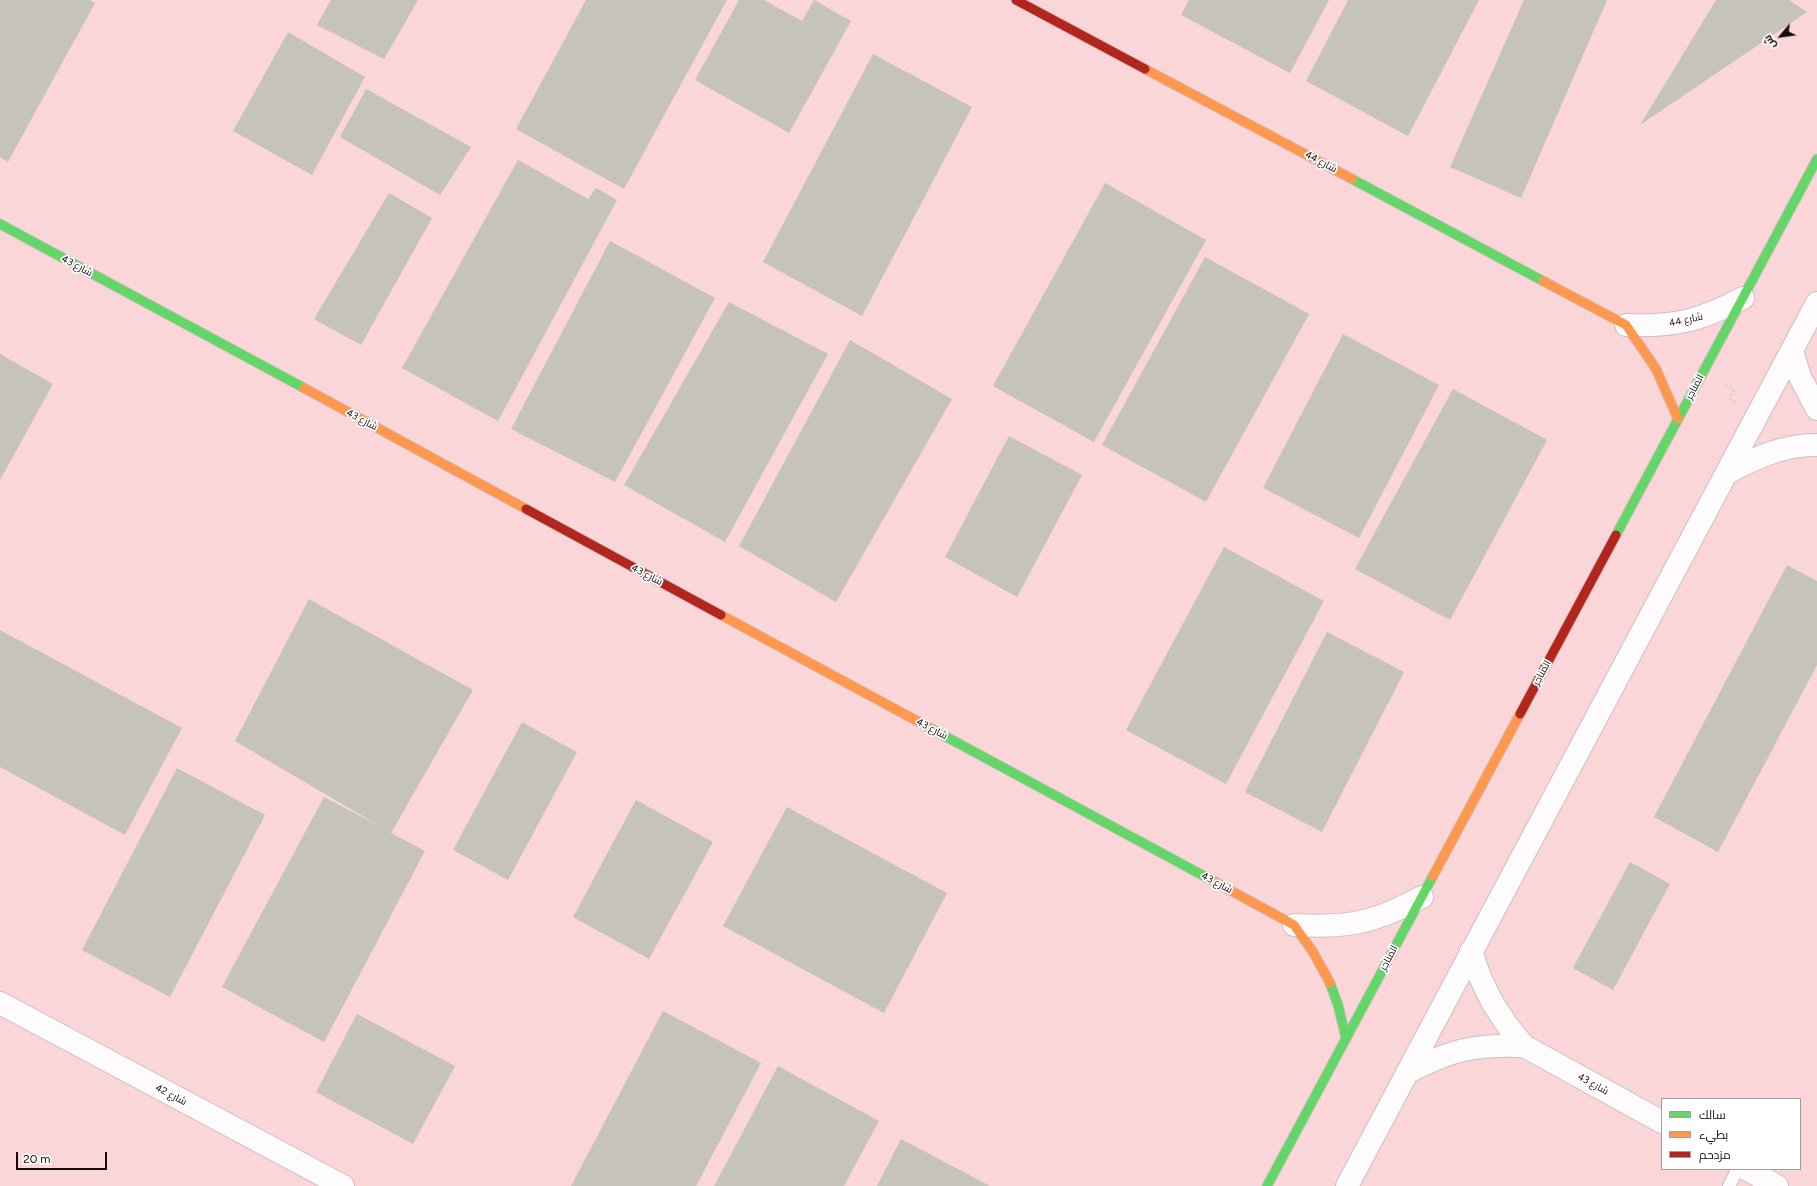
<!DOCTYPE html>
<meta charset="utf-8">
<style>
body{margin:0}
#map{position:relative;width:1817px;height:1186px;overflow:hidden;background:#f4e2e3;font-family:Figtree,Cairo,sans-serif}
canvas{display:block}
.legend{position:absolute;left:1661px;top:1098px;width:140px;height:72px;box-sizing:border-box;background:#fff;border:1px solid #a39d9d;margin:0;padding:5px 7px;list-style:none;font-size:12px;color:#1a0a0b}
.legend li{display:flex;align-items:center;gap:8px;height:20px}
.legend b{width:20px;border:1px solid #a39d9d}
.north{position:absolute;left:1761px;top:16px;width:40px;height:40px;-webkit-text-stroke:3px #fff;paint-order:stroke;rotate:241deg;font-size:11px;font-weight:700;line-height:16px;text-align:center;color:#1a0a0b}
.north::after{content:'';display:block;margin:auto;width:14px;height:18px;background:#1a0a0b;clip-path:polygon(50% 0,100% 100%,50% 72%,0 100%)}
.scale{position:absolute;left:16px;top:1152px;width:91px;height:18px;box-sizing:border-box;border:2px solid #1a0a0b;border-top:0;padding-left:5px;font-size:12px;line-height:14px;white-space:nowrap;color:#1a0a0b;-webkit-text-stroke:3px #fff;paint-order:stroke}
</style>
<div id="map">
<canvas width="1817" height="1186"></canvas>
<ul class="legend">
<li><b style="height:5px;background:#63d668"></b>سالك</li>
<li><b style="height:5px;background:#ff974d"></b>بطيء</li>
<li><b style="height:5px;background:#b3261e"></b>مزدحم</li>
</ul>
<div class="north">ش</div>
<div class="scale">20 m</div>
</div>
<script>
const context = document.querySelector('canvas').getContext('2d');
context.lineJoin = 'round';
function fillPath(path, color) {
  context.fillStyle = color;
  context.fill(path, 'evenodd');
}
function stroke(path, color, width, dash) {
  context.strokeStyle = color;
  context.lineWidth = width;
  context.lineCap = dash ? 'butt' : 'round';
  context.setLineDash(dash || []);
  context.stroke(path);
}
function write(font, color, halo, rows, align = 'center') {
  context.font = font + ' Figtree,Cairo,sans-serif';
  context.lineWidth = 3.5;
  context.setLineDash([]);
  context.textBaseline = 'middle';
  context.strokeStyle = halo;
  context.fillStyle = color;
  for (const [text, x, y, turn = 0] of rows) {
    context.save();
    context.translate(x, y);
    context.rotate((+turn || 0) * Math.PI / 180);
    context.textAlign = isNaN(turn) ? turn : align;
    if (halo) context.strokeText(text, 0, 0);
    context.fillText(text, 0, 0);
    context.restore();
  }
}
const built = new Path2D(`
 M0 0H1817V1186H0ZM1662 1099H1800V1169H1662Z`);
const building = new Path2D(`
 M0 0H90L95 3 8 162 0 157Z
 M331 0H418L384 59 317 25Z
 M586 0H727L624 189 516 129Z
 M739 0H764L802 21 814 0 851 21 789 133 695 80Z
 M1189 0H1329L1290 73 1181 15Z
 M1348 0H1479L1408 136 1306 81Z
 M1524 0H1607L1521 198 1450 167Z
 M1716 0H1789L1807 12 1640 125Z
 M288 32 365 77 312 175 233 131Z
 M873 54 972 107 862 316 763 262Z
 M366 89 471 147 440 195 340 137Z
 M518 160 588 199 596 188 617 200 498 421 402 368Z
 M1105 183 1206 240 1094 442 993 386Z
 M389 193 432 218 361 345 314 319Z
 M610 241 715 298 615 482 511 429Z
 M1205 257 1309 314 1206 502 1102 445Z
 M729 302 828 354 725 542 624 485Z
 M1343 334 1439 385 1359 538 1263 488Z
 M850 340 952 399 836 602 739 546Z
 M0 354 53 384 0 480Z
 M1453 389 1547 440 1450 620 1355 569Z
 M1009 436 1082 475 1017 597 945 557Z
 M1224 547 1324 601 1226 784 1126 730Z
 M1787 565 1817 581V665L1718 852 1654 817Z
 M309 599 473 690 391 833 425 851 324 1042 222 987 324 797 381 827 235 741Z
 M0 630 182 728 125 835 0 767Z
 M1327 632 1404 672 1322 832 1245 792Z
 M522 722 577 752 508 880 453 850Z
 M177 768 265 815 170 997 82 950Z
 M636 800 713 842 649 959 573 917Z
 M787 807 947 893 884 1013 723 926Z
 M1630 862 1670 884 1613 990 1573 968Z
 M663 1011 761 1063 696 1186H571Z
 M357 1014 455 1066 413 1144 316 1092Z
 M778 1066 879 1121 844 1186H714Z
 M901 1139 990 1186H877Z`);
const path = new Path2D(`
 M1726 384 1734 389 1729 398 1735 402`);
const lane = new Path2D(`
 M1729 1186 1738 1169`);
const street = new Path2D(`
 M1626 325C1674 327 1700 321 1743 298
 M1792 351 1800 377 1817 409
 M1727 473C1755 458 1785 444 1817 445
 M1294 925C1349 928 1374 923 1422 897
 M1471 951 1480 977 1492 1002 1507 1025 1524 1046 1662 1122
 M0 1003 343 1186
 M1407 1073C1450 1050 1475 1044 1524 1046
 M1746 1169 1777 1186
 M1347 1186 1817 303`);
const fast = new Path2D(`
 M1352 179 1543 281
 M0 224 304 388
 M1616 535 1817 159
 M930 728 1215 882
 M1330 983 1338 1005 1346 1038
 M1267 1186 1433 876`);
const slow = new Path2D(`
 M1145 69 1352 179
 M1543 281 1626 325 1656 369 1678 419
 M304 388 526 509
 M721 615 930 728
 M1433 876 1520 714
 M1215 882 1294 925 1313 952 1330 983`);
const jam = new Path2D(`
 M1016 0 1145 69
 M526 509 721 615
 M1520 714 1616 535`);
const streetNames = [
 ["شارع 44",1321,162,28],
 ["شارع 43",77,266,28],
 ["شارع 44",1686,320,-12],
 ["المناجر",1695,387,-62],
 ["شارع 43",362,420,28],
 ["شارع 43",647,575,28],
 ["المناجر",1542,673,-62],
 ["شارع 43",932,729,28],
 ["شارع 43",1217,883,28],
 ["المناجر",1389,958,-62],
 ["شارع 43",1593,1084,29],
 ["شارع 42",171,1095,28]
];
fillPath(built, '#fad6d9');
fillPath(building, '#c6c3bb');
stroke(lane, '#cfbebf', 14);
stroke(street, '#cfbebf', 24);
stroke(fast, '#cfbebf', 11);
stroke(slow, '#cfbebf', 11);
stroke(jam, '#cfbebf', 11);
stroke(path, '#d4cecf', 2.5, [2, 3]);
stroke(lane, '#fdfbfb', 12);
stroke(street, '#fdfbfb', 22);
stroke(fast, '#63d668', 9);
stroke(slow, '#ff974d', 9);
stroke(jam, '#b3261e', 9);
write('10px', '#1a0a0b', '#fff', streetNames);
</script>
